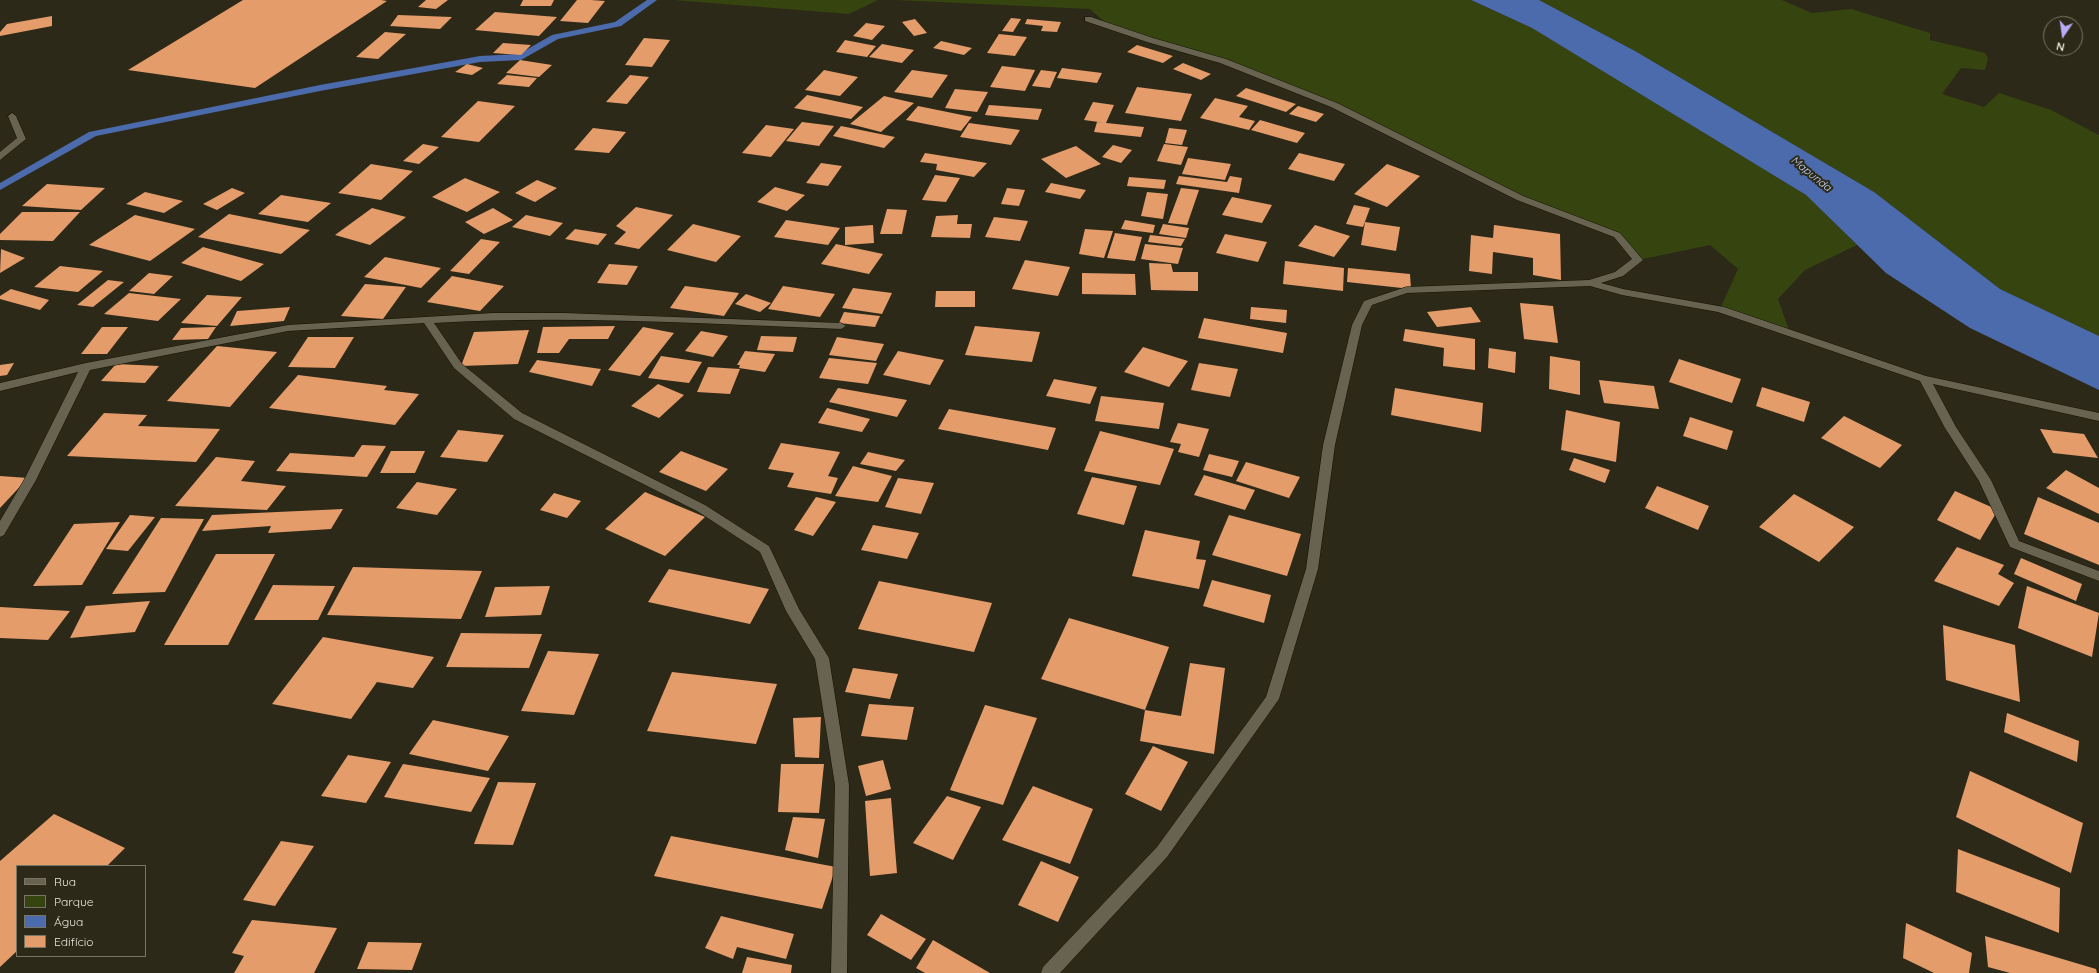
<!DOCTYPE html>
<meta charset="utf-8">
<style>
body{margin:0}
#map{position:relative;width:2099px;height:973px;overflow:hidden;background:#2c2918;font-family:Quicksand,sans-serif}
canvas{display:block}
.legend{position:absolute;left:16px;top:865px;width:130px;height:92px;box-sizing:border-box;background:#2c2918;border:1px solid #787566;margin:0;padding:5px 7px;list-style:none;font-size:12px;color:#e9e7dc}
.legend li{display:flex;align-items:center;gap:8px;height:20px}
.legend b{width:20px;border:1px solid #787566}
.north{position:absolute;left:2043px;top:16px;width:40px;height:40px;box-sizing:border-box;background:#2c2918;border:1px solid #787566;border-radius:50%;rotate:193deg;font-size:11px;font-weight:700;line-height:16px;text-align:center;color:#e9e7dc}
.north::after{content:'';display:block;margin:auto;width:14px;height:18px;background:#b9abf7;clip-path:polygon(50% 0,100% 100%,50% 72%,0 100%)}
</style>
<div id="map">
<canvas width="2099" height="973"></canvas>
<ul class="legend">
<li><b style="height:5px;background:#676350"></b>Rua</li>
<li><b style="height:11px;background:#36440f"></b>Parque</li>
<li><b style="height:11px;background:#4c6bac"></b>Água</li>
<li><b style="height:11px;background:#e59c6b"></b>Edifício</li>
</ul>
<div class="north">N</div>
</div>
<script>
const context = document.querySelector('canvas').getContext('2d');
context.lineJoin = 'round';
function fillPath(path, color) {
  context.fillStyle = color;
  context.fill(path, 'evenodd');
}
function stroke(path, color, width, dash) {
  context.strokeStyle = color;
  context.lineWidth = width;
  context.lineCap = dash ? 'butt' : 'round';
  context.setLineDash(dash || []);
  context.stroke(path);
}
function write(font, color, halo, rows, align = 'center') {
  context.font = font + ' Quicksand,sans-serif';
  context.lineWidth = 4;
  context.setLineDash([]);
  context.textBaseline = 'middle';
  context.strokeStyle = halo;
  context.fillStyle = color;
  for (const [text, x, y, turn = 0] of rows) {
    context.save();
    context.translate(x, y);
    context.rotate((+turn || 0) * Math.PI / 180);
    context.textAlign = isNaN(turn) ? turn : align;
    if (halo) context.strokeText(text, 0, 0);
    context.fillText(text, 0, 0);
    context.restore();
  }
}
const green = new Path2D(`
 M673 0H878L849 14Z
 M895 0H1470L1532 28 1806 195 1857 245 1805 270 1778 299 1790 333 1720 309 1738 269 1710 245 1638 260 1617 235 1520 198 1334 105 1223 61 1109 26 1090 9Z
 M1539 0H1782L1812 13 1851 9 1930 33V40L1985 53 1988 58 1985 70 1961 68 1942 94 1984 107 1999 93 2051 110 2099 135V336L2000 289 1874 192 1635 51Z`);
const water = new Path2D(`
 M1471 0H1539L1635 51 1874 192 2000 289 2099 336V390L1970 328 1886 273 1806 195 1532 28Z`);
const stream = new Path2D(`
 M647 0H657L621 26 558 39 521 60 480 62 320 91 96 136 0 190V183L89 132 320 85 480 56 519 54 552 35 615 22Z`);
const building = new Path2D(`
 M243 0H381L387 1 255 88 128 70Z
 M426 0H448L436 9 418 7Z
 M523 0H554L551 6H520Z
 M577 0H591L605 1 588 23 560 21Z
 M495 12 557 17 539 36 475 30Z
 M398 15 452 17 440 29 390 26Z
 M52 16V26L0 36V32L7 24Z
 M1011 18 1021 19 1013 32 1002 31Z
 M915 19 927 33 914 36 902 22Z
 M1027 19 1061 22 1057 32 1041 31 1043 26 1025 24Z
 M866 23 885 26 872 40 853 36Z
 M385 32 406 34 378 59 356 57Z
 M999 34 1027 37 1015 56 987 53Z
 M644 38 670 40 652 67 625 65Z
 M845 40 876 46 867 57 836 52Z
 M941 41 972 48 964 55 933 48Z
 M503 43 531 45 521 55 493 53Z
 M882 44 914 50 902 63 869 57Z
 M1137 45 1173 56 1163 63 1127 52Z
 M520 60 552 65 539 77 506 73Z
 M1183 63 1211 74 1201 80 1173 69Z
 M467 64 483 68 472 75 455 72Z
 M1002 66 1035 70 1025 91 990 87Z
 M1062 68 1102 73 1097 83 1057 78Z
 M824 70 858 77 840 96 805 90Z
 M912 70 948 75 932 98 894 92Z
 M1041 70 1057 72 1050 88 1032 86Z
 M507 75 537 78 529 87 497 84Z
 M630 75 649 77 627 104 606 102Z
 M1137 87 1192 94 1181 121 1125 113Z
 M1246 88 1296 104 1286 112 1236 96Z
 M955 89 988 92 977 112 945 108Z
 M807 95 863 107 851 119 794 108Z
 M884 96 914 103 881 132 850 124Z
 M1215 98 1248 106 1239 117 1255 121 1249 130 1200 118Z
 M478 101 515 106 479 142 441 137Z
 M1093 102 1114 105 1106 123 1084 120Z
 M989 105 1042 109 1038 120 985 115Z
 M918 106 972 117 961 131 906 120Z
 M1298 106 1324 114 1316 122 1289 114Z
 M1260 120 1305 133 1297 143 1251 130Z
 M802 122 834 126 819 146 786 141Z
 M1097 122 1144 127 1141 137 1094 132Z
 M969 123 1020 130 1011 145 960 137Z
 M766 125 794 129 771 157 742 153Z
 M841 126 895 137 884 148 833 136Z
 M593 128 626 132 609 153 574 150Z
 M1169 128 1187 130 1182 145 1165 143Z
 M423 144 439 147 419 164 403 161Z
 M1164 144 1188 147 1181 165 1157 161Z
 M1113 145 1132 150 1121 163 1102 157Z
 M1076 146 1101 164 1066 178 1041 159Z
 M925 153 987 163 974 177 936 170 937 164 920 162Z
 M1299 153 1345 164 1334 181 1288 169Z
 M1188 158 1231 164 1225 180 1182 174Z
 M821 163 842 166 828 186 806 183Z
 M371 164 413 171 381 200 338 193Z
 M1387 164 1420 176 1387 207 1354 194Z
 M935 175 960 178 946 202 922 200Z
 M1179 176 1227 182 1230 176 1242 178 1239 193 1176 184Z
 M1129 177 1166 180 1164 189 1127 186Z
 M465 178 500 192 467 212 432 197Z
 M537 180 557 188 535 202 515 193Z
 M1051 183 1086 190 1080 199 1045 192Z
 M47 184 105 188 81 210 22 206Z
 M775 187 805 195 787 211 757 202Z
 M232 188 245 193 217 210 203 204Z
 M1007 188 1025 190 1019 206 1001 204Z
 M1181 188 1199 190 1187 225 1168 223Z
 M145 192 183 201 164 213 126 204Z
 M1147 192 1168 194 1163 219 1141 216Z
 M281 195 331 203 308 222 258 214Z
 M1232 197 1272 205 1262 223 1222 215Z
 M1354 205 1370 208 1363 227 1346 224Z
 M636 207 673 215 639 249 614 244 626 232 616 226Z
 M372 208 406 217 370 245 335 235Z
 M493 208 513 220 484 234 465 222Z
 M887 209 907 210 902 234H880Z
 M22 212H80L53 241 0 240V234Z
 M229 214 310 230 281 254 198 237Z
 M135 215 195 229 150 261 89 245Z
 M526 215 563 223 550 236 512 227Z
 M958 215 957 224H972L970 238 931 237 936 216Z
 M994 217 1028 221 1020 241 985 237Z
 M786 220 840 228 828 245 774 237Z
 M1125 220 1155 225 1153 233 1121 229Z
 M1365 222 1400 227 1396 251 1361 245Z
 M693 224 741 236 716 262 667 250Z
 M1163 224 1189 228 1186 238 1159 234Z
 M873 225 874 243 845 245V227Z
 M1315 225 1350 236 1334 257 1298 246Z
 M1494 225 1560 234 1561 280 1533 275V258L1493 252 1492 274 1469 271 1471 235 1493 238Z
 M575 229 607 234 598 245 565 239Z
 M1085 229 1113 231 1104 258 1079 254Z
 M1115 233 1142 237 1135 261 1107 258Z
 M1225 234 1267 242 1258 262 1216 253Z
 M1150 235 1185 239 1181 246 1148 242Z
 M481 239 500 242 469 274 450 271Z
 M836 244 883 254 869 274 821 264Z
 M1145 244 1183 248 1178 264 1141 259Z
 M203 247 264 264 241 281 181 263Z
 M1 249 25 258 0 273Z
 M385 257 441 268 421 288 364 277Z
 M1025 260 1070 267 1058 296 1012 289Z
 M1285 261 1344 268 1343 291 1283 284Z
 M1149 263 1171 264 1173 272H1198V291L1151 290Z
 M609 264 638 266 627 285 597 283Z
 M60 266 103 271 78 292 34 287Z
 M1348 268 1410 274 1411 289 1347 282Z
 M149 273 173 276 154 294 129 291Z
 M1082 273 1135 274 1136 295 1082 294Z
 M452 276 504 286 480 311 427 302Z
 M108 280 124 282 93 307 77 305Z
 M365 284 406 287 383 319 341 316Z
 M685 286 739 293 724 316 670 308Z
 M783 286 835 294 820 317 768 309Z
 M853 288 892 293 882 314 842 308Z
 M11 289 49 300 40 310 0 299V296Z
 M936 291H975V307H935Z
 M129 293 181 299 158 321 104 314Z
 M746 294 771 303 760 312 735 304Z
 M207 295 242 297 217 326 181 323Z
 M1520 303 1553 306 1558 343 1524 339Z
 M290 307 284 321 230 326 237 311Z
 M1251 307 1287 310 1286 323 1250 319Z
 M1471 307 1481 322 1437 327 1427 312Z
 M844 312 880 316 875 327 839 323Z
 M1204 318 1287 333 1283 353 1198 338Z
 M615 326 608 339H569L559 353H537L543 327Z
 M975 326 1040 332 1032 362 965 355Z
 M102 327H128L107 354H81Z
 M216 327 208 339 172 340 181 328Z
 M643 327 674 333 640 376 608 370Z
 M1405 329 1475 339V370L1443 366 1444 348 1403 341Z
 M529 330 518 364 461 366 474 332Z
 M701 331 728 336 713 357 685 351Z
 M761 336 797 337 793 352 757 350Z
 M308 337H354L335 368 288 367Z
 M837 337 884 344 876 361 829 355Z
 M217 346 277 352 230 407 167 401Z
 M1143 347 1188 361 1169 387 1124 372Z
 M1489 348 1516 352 1515 373 1488 368Z
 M745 351 775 354 765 372 739 368 740 365H737Z
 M898 351 944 360 930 385 883 375Z
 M661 356 702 362 689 383 648 378Z
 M1550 356 1580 361V395L1549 389Z
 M829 358 877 363 868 384 819 378Z
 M1679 359 1741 379 1732 403 1669 382Z
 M537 360 601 369 592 386 529 372Z
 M14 363 7 375 0 376V365Z
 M1199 363 1238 369 1230 397 1191 390Z
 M116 364 159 366 145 383 101 381Z
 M708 367 740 369 730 394 697 392Z
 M298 375 387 386 384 390 419 394 395 425 269 408Z
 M1054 379 1097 387 1090 404 1046 396Z
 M1599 380 1654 386 1659 409 1604 403Z
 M658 384 684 395 659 418 631 406Z
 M1762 387 1810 402 1804 422 1756 406Z
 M838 388 907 400 897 417 829 402Z
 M1395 388 1483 403 1481 432 1391 415Z
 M1101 396 1164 403 1159 429 1095 421Z
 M827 408 870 419 862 432 818 423Z
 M949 409 1056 428 1048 450 938 429Z
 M1566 410 1620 422 1616 462 1561 450Z
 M104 413 147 415 138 426 220 429 196 462 67 456Z
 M1844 416 1902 445 1880 468 1821 438Z
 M1690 417 1733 431 1727 450 1683 436Z
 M1178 423 1209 429 1199 457 1178 452 1181 444 1170 442Z
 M2040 429 2084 434 2098 458 2053 453Z
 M458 430 504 435 487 462 440 457Z
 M1100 431 1174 449 1160 485 1084 471Z
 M781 443 840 452 828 476 838 478 831 494 787 487 794 473 768 469Z
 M362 445 386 446 367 477 276 471 290 453 354 457Z
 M391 451H425L415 473H380Z
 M681 451 728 469 706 491 659 472Z
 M868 452 905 460 896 471 860 464Z
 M1209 454 1239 461 1232 477 1203 470Z
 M216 457 255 461 241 481 286 486 267 510 175 506Z
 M1574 458 1610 470 1605 483 1569 470Z
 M1246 462 1300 477 1289 498 1236 481Z
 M853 466 892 476 878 502 835 496Z
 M2066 470 2099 488V514L2046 488Z
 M1204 475 1255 490 1245 510 1194 495Z
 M0 476 28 478 0 508Z
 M1092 477 1137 486 1124 525 1077 514Z
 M898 478 934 483 921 514 885 507Z
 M417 482 457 489 437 515 396 508Z
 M1657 486 1709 506 1698 530 1645 508Z
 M1955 491 1998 510 1980 540 1937 520Z
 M645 492 705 517 665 556 605 529Z
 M554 493 581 501 567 518 540 510Z
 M1794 494 1854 527 1819 562 1759 527Z
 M816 497 836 502 813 536 794 530Z
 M2038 497 2099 523V565L2024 534Z
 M343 509 331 529 268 533 271 526 202 531 212 515Z
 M130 515 155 517 128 551 106 549Z
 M1229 515 1301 534 1287 576 1212 555Z
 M161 518 204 519 165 592 112 594Z
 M120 522 82 585 33 586 74 524Z
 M873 525 919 533 907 559 861 550Z
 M1145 530 1200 541 1196 559 1206 560 1199 589 1132 576Z
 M1957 547 2004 565 1998 574 2014 583 1999 606 1934 581Z
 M216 554H275L228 645H164Z
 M2021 558 2082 584 2076 601 2014 574Z
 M353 567 482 571 461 619 327 615Z
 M669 569 769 589 750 624 648 602Z
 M1212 580 1271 595 1264 623 1203 606Z
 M879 581 992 603 974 652 858 629Z
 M273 585 335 586 318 620H254Z
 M550 586 541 615 485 617 495 587Z
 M2027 586 2099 613 2092 657 2018 628Z
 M150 601 135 632 70 638 86 606Z
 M0 607 70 611 48 640 0 638Z
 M1069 618 1169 647 1145 710 1041 679Z
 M1943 625 2015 645 2020 702 1946 680Z
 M461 633 542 634 529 668 446 667Z
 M323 637 434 657 413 688 377 682 351 719 272 704Z
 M548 651 599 654 574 715 521 711Z
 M1190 663 1225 668 1214 754 1140 741 1145 710 1181 716Z
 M853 668 898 674 890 699 845 692Z
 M672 672 777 684 756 744 647 731Z
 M869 704 914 707 907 740 861 736Z
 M985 705 1037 718 1003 805 950 790Z
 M2007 713 2079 741 2077 762 2004 732Z
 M821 717 819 758 795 757 793 718Z
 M433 720 509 736 488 771 409 754Z
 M1153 746 1188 762 1161 811 1125 794Z
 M348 755 391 762 366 803 321 796Z
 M883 760 891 789 866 796 858 766Z
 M403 764 490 778 471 812 384 797Z
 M781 764H824L819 813 778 812Z
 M1970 771 2083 823 2071 873 1956 817Z
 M498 782 536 783 513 845 474 844Z
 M1033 786 1093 809 1070 864 1002 840Z
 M947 796 981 807 953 860 913 843Z
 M891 798 897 873 870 876 865 801Z
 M54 814 125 848 107 866H17V951L0 967V861Z
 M793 817 825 819 818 858 785 850Z
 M671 836 836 867 822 909 654 876Z
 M281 841 314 846 275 906 243 900Z
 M1958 849 2060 888 2059 933 1956 892Z
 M1041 861 1079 877 1058 922 1018 905Z
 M881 914 926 939 911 960 867 935Z
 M721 916 794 934 786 959 737 947 733 959 705 948Z
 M252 920 337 928 314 973H234L244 956 232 953Z
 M1906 923 1972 953 1969 973H1934L1903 958Z
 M1985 936 2096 969 2097 973H2010L1988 967Z
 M933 940 990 973H925L916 968Z
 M368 942 422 943 412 970 357 969Z
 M747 957 792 965 791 973H742Z`);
const minor = new Path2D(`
 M1085 17H1091L1153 38 1226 59 1337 103 1523 196 1620 233 1643 260 1623 276 1601 283 1623 289 1724 307 1926 376 2099 413V421L1933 384 1956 427 1991 480 2019 541 2099 571V581L2010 547 1979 481 1945 428 1920 381 1718 312 1622 295 1590 286 1407 293 1372 305 1362 325 1335 445 1318 569 1279 699 1167 857 1060 973H1041L1043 967 1157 847 1266 697 1306 569 1323 445 1352 325 1364 301 1406 287 1589 280 1615 272 1632 259 1614 237 1517 200 1331 107 1220 63 1147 42 1085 21Z
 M12 113 16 116 26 139 0 160V152L17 138 8 116Z
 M493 313H563L841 323 846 326 841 329C706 324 570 315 434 323L462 364 522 413 705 505 769 546 799 609 829 658 849 785 847 973H831L835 785 815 659 786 611 760 552 697 511 514 419 454 368 424 323 288 331 90 370 36 480 4 535 0 537V521L24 480 78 372 0 391V383L86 363 288 325Z`);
const farWaternames = [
 ["Mapunda",1811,174,39]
];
fillPath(green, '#36440f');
fillPath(water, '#4c6bac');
fillPath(stream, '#4c6bac');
fillPath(building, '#e59c6b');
stroke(minor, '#151103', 1);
fillPath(minor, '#676350');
write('italic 11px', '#c5d8fd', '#2c2918', farWaternames);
</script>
